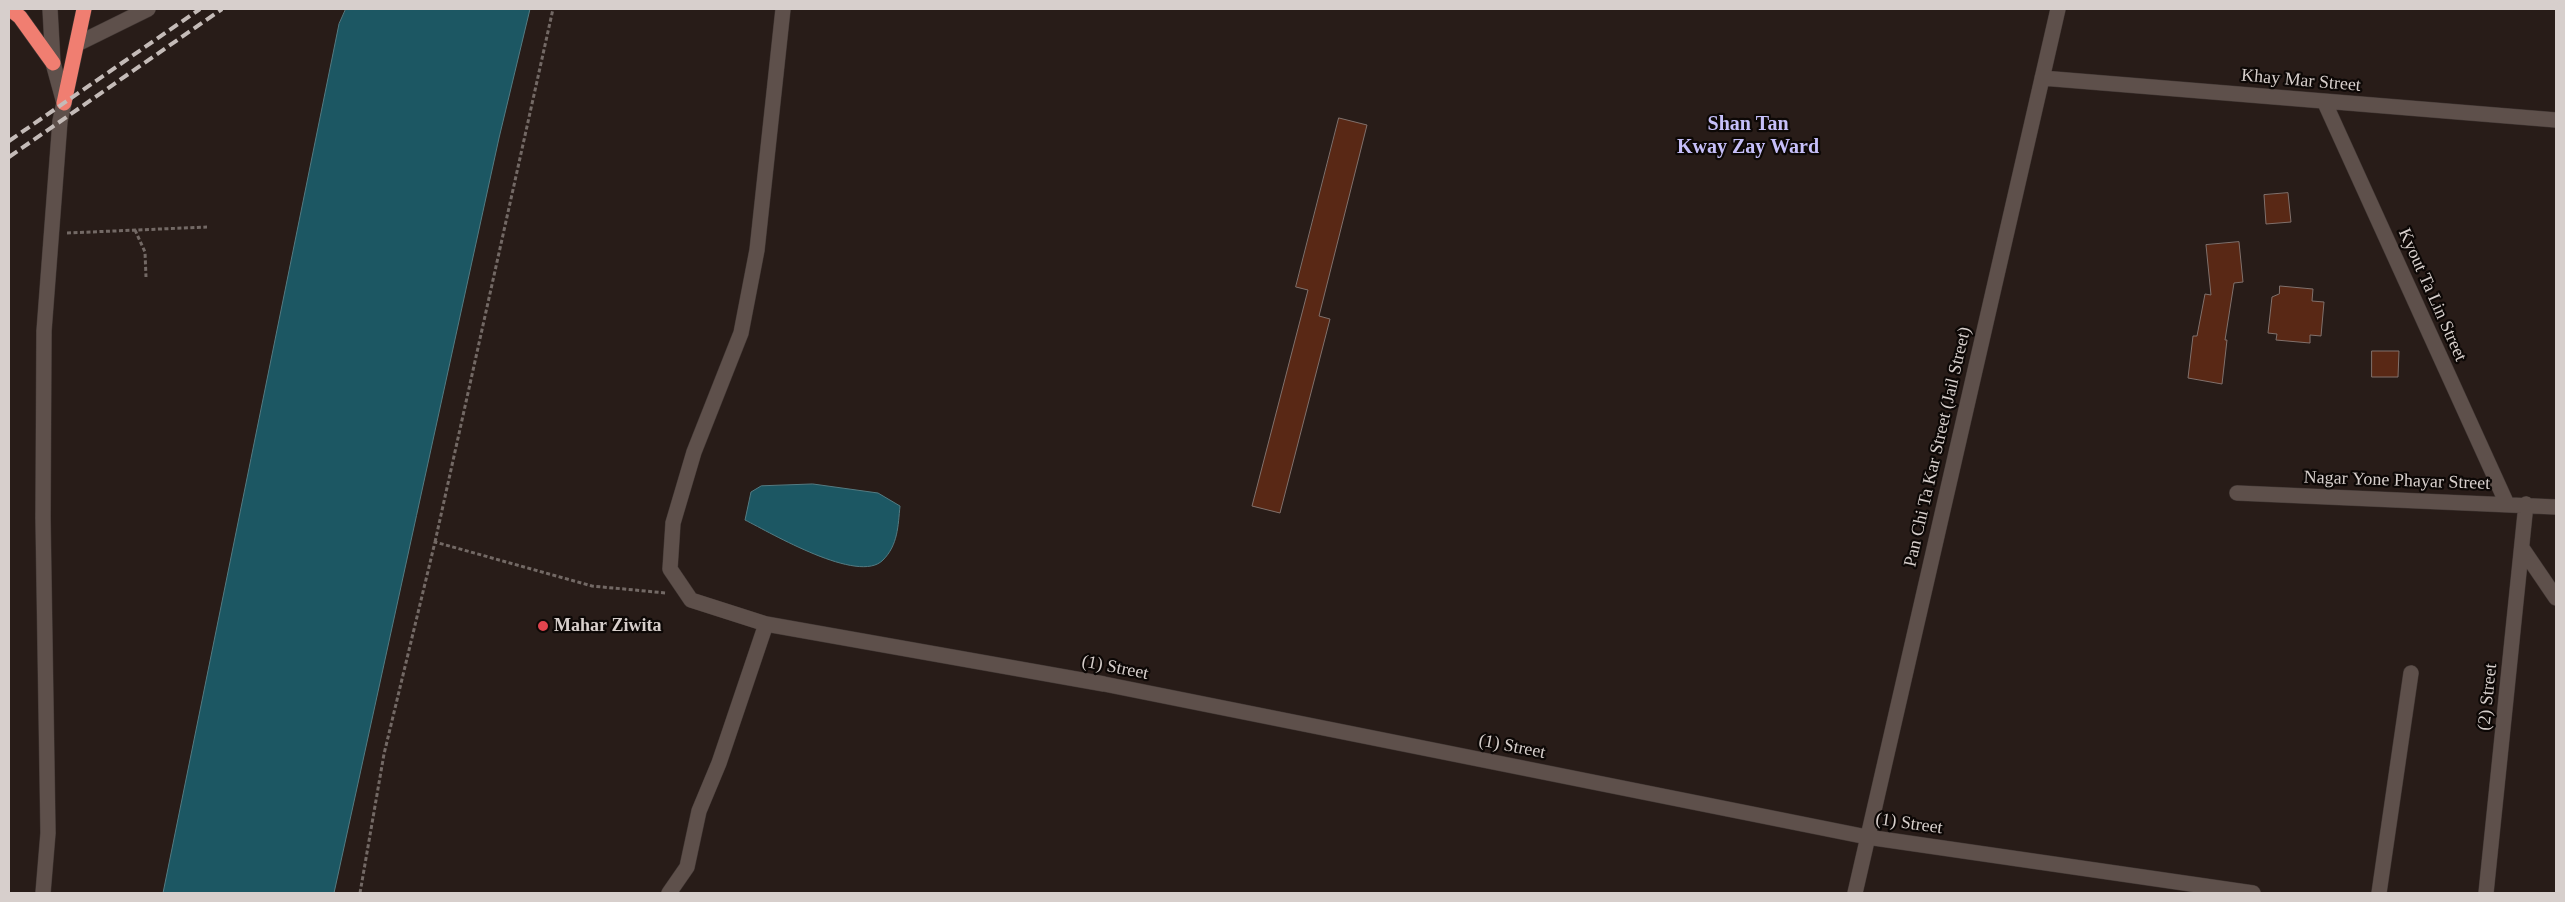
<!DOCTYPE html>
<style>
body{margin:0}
#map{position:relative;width:2565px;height:902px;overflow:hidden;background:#281c18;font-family:Georgia,serif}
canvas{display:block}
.frame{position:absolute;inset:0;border:10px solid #d7cfcc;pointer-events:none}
</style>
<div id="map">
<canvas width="2565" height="902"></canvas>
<div class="frame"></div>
</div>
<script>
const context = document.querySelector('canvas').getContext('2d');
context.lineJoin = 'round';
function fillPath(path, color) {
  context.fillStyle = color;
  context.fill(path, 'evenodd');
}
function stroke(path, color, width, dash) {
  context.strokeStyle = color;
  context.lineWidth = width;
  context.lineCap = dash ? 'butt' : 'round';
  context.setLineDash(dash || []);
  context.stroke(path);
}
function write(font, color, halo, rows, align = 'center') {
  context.font = font + ' Georgia,serif';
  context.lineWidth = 4.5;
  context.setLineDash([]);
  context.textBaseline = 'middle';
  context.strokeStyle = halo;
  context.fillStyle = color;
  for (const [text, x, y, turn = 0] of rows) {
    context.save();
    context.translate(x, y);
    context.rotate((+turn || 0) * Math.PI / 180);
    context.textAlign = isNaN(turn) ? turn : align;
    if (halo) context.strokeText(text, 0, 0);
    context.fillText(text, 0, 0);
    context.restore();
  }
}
const water = new Path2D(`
 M346 9H530L499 138 334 893H163L339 24Z
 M813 484 878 493 900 506C898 526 898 545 883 560 859 585 771 533 745 520L751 492 761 486Z`);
const building = new Path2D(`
 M1339 118 1367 125 1319 316 1330 319 1280 513 1252 506 1308 290 1296 287Z
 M2288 193 2291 222 2266 224 2264 195Z
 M2239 242 2243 282 2234 283 2225 340H2227L2222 384 2188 378 2193 336H2197L2205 294 2211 295 2206 245Z
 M2280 286 2313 289 2312 301 2324 302 2321 336 2310 335V343L2276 340 2277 334 2268 333 2272 297 2279 294Z
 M2372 351H2399L2398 377H2372Z`);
const path = new Path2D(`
 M135 230 145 252 146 277
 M67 233 207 227
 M435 542 553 9
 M360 893 384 754 435 542 592 586 666 593`);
const minor = new Path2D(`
 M783 9 757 250 741 333 694 452 673 523 670 569 691 600 766 624 1104 684 1867 837 2253 893
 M77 44 148 9
 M2042 78 2556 120
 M2324 101 2507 504
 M2237 493 2556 507
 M2522 548 2556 598
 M43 893 48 833 43 518 44 331 60 121 64 103 53 63 50 9
 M669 893 687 867 699 811 719 763 766 624
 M1855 893 2058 9
 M2379 893 2411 673
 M2486 893 2526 504`);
const highway = new Path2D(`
 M10 9 20 17 53 63
 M64 103 84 9`);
const rail = new Path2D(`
 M9 141 200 9
 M9 157 222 9`);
const markers = [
 [543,626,6,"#e0444e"]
];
const streetNames = [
 ["Khay Mar Street",2301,81,5],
 ["Kyout Ta Lin Street",2432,295,66],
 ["Pan Chi Ta Kar Street (Jail Street)",1938,447,-77],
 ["Nagar Yone Phayar Street",2397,481,2],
 ["(1) Street",1115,668,11],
 ["(2) Street",2488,697,-84],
 ["(1) Street",1512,747,11],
 ["(1) Street",1909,824,8]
];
const poiNames = [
 ["Mahar Ziwita",554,626]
];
const quarterNames = [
 ["Shan Tan",1748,125],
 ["Kway Zay Ward",1748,148]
];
fillPath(water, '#1c5763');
stroke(water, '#547b82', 1);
fillPath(building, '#592815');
stroke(building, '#81716c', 1);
stroke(minor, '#413734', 16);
stroke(highway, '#413734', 16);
stroke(path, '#736965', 3, [4, 2.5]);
stroke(minor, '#5e504b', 15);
stroke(highway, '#f07e71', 15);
stroke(rail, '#c4bbb8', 4, [10, 5]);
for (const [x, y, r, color] of markers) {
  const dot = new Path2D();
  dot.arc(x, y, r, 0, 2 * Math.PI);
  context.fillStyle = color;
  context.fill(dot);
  stroke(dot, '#0d0806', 2);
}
write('18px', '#d7cfcc', '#0d0806', streetNames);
write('bold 18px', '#d7cfcc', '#0d0806', poiNames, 'left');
write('bold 20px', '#c6bff9', '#0d0806', quarterNames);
</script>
